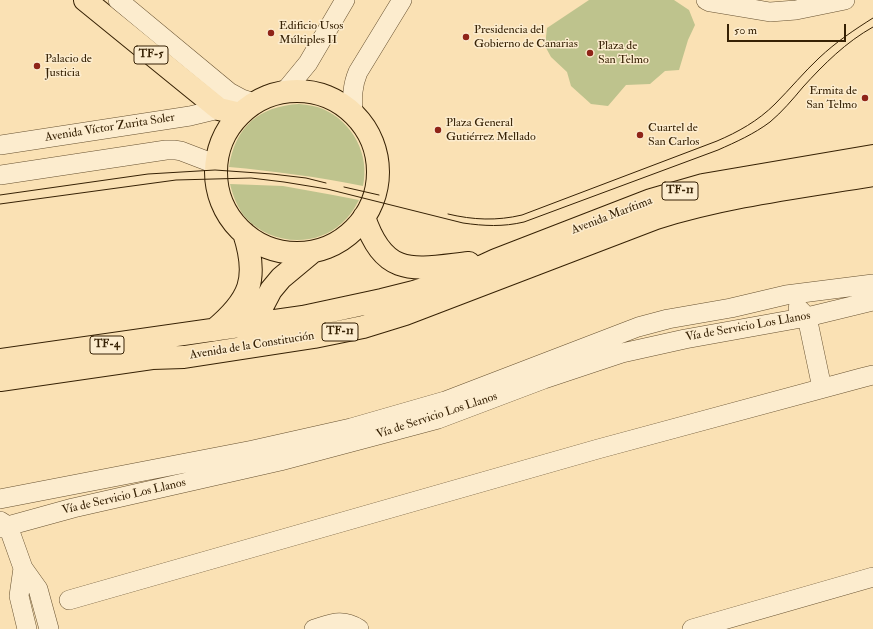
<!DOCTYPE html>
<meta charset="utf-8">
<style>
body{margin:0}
#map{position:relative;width:873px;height:629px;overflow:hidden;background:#fae1b4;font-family:"IM FELL Double Pica",serif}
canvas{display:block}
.scale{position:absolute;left:727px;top:24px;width:119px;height:18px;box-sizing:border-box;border:2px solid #362104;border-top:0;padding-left:5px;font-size:12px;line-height:14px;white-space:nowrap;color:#362104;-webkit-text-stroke:3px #fcecce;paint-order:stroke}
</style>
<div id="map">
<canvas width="873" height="629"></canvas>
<div class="scale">50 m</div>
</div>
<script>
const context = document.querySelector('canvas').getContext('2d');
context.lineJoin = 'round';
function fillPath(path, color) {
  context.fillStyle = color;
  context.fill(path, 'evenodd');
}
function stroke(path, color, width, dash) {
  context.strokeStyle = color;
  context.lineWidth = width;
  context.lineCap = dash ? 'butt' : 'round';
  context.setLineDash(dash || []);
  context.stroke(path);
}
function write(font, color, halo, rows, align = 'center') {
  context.font = font + ' "IM FELL Double Pica",serif';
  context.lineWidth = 3;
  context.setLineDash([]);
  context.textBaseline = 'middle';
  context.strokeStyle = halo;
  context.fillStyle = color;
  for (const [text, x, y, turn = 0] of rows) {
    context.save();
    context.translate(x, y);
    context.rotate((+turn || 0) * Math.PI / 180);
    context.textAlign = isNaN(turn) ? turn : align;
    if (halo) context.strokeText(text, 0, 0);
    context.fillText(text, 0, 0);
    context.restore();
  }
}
const green = new Path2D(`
 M589 0H674L689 10 695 25 688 40 679 70 665 71 650 84 626 85 608 106 591 104 571 86 567 72 551 57 545 46 547 28Z
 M299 104C308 105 316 106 323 109 353 122 370 155 363 186 318 177 274 171 229 167 235 127 259 106 299 104Z
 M230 184 283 186 333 195 359 200C354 209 350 216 342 223 315 248 270 245 245 217 237 207 233 196 230 184Z`);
const minor = new Path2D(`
 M118 0 229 92 242 99 254 103
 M706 0 710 2 770 12 796 10 845 0
 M285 91 308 63 345 0
 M353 114C352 98 352 86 358 72L402 0
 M0 145 190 116 219 109
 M0 175 166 150H175L181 151 215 164
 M798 308 807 317 822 388
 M0 499 253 450 351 428 445 401 638 327 668 319 731 308 786 295 873 284
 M0 521 8 526 23 568 38 589 49 629
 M0 528 73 508 280 461 408 427 438 419 544 379 622 353 685 339 807 317 873 301
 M23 568 19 596 27 629
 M69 600 598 449 861 378 873 375
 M314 629C331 624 342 618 359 629
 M692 629 873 577`);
const major = new Path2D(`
 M216 172a81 81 0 1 1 162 0a81 81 0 1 1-162 0Z
 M364 217C385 279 414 269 469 263
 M214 330C250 300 259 279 244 233
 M245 330 260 311 271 290 281 278 311 253
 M0 360 303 317 382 300 414 292 457 278 496 260 651 200 703 185 873 156
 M0 380 152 358 184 357 314 337 363 327 405 314 656 218C726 196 800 187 873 175`);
const highway = new Path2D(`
 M85 0 219 109 240 114`);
const tram = new Path2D(`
 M344 187 379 195
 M0 195 148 174 215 170 272 174 306 178 326 183
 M0 204 176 180 251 178 284 182 327 189 463 223C484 226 503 227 524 222L718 150C736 142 754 134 770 122 782 112 793 99 803 87 824 64 846 42 873 27
 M448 214C473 220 497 221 522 215L717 141C738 132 758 121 775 104 790 89 804 72 819 58 836 42 854 30 873 18`);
const markers = [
 [271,33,4,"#8f2418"],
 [466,37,4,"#8f2418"],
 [590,53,4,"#8f2418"],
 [37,66,4,"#8f2418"],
 [865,98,4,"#8f2418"],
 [438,130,4,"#8f2418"],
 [640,135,4,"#8f2418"]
];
const shields = [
 [151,55,34],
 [680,191,36],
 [340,332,36],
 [107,345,34]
];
const shieldNames = [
 ["TF-5",151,55],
 ["TF-11",680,191],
 ["TF-11",340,332],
 ["TF-4",107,345]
];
const poiNames = [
 ["Edificio Usos",279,26],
 ["Múltiples II",279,40],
 ["Presidencia del",474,30],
 ["Gobierno de Canarias",474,44],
 ["Plaza de",598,46],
 ["San Telmo",598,60],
 ["Palacio de",45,59],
 ["Justicia",45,73],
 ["Ermita de",857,91,"right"],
 ["San Telmo",857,105,"right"],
 ["Plaza General",446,123],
 ["Gutiérrez Mellado",446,137],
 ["Cuartel de",648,128],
 ["San Carlos",648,142]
];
const streetNames = [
 ["Avenida Víctor Zurita Soler",110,128,-9],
 ["Avenida Marítima",612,216,-21],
 ["Vía de Servicio Los Llanos",748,327,-10],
 ["Avenida de la Constitución",252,346,-9],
 ["Vía de Servicio Los Llanos",437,416,-18],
 ["Vía de Servicio Los Llanos",124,497,-13]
];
fillPath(green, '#bec38d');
stroke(minor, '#675130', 20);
stroke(major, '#362104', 24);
stroke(highway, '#362104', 24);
stroke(minor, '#fcecce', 19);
stroke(major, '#fae1b4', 22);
stroke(highway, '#fae1b4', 22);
stroke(tram, '#362104', 1);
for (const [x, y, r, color] of markers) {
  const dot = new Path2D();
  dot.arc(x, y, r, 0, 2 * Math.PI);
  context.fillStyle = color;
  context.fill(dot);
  stroke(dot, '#fcecce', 1.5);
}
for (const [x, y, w] of shields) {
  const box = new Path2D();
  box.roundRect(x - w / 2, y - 9, w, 18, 3);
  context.fillStyle = '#fcecce';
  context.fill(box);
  stroke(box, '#362104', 1);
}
write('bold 11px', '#362104', null, shieldNames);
write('12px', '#362104', '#fcecce', poiNames, 'left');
write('12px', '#362104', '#fcecce', streetNames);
</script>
